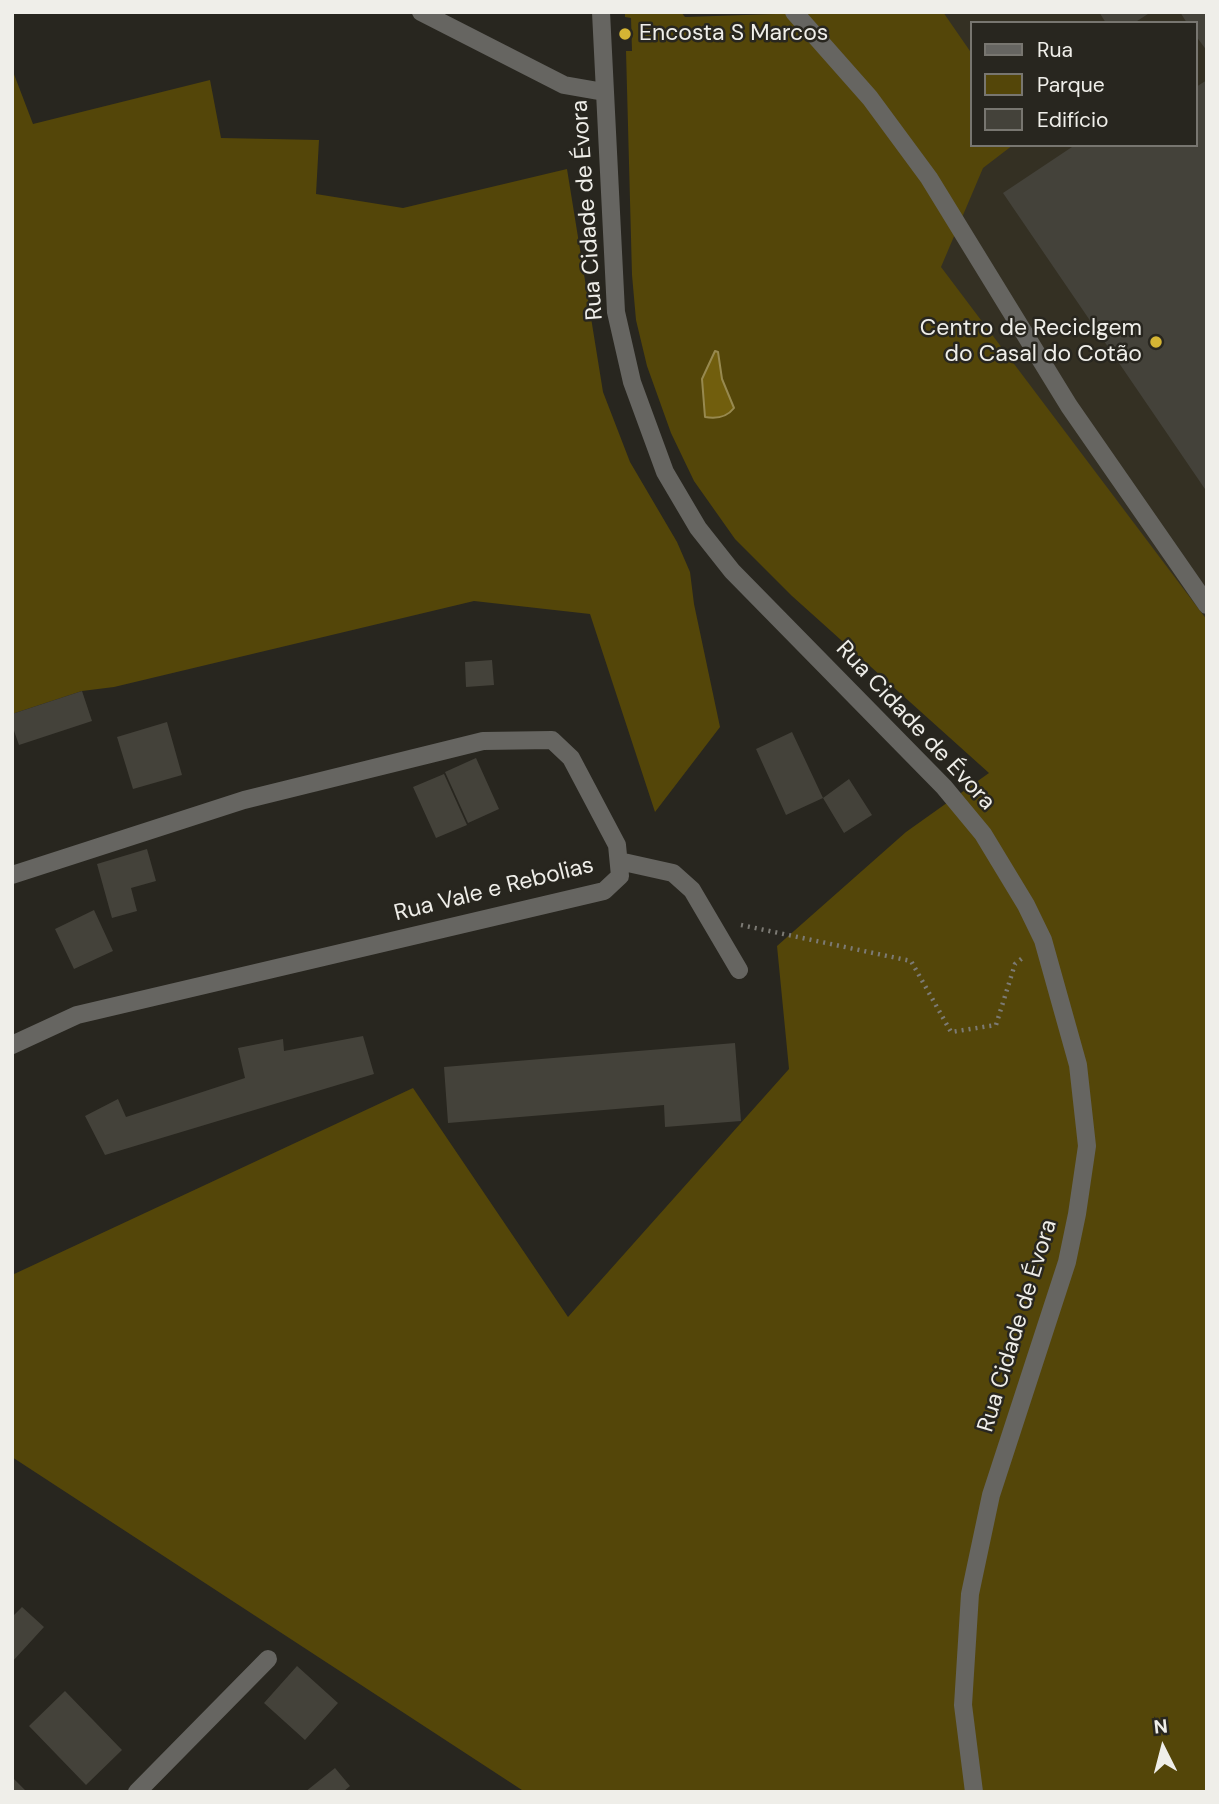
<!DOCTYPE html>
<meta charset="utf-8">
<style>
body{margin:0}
#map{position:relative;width:1219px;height:1804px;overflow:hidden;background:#28261f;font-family:"DM Sans",sans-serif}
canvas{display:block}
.frame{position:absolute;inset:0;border:14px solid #efeee9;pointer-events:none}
.legend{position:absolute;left:970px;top:21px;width:228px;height:126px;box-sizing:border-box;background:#28261f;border:2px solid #787670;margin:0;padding:9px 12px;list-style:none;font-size:21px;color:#efeee9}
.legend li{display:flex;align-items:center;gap:14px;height:35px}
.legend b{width:35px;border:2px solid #787670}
.north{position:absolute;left:1128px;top:1713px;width:70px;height:70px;-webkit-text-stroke:5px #28261f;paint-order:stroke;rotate:354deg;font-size:19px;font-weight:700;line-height:28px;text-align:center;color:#efeee9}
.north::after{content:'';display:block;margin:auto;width:24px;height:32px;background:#efeee9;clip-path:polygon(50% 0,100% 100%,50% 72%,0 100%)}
</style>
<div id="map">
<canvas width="1219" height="1804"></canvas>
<div class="frame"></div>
<ul class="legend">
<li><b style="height:9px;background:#666561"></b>Rua</li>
<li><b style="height:19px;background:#544609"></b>Parque</li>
<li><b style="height:19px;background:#44423a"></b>Edifício</li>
</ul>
<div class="north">N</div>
</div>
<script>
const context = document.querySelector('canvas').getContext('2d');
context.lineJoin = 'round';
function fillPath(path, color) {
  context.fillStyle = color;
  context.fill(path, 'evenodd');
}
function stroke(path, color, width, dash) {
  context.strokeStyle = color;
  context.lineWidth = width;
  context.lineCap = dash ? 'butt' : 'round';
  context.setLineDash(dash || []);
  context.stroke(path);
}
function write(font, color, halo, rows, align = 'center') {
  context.font = font + ' "DM Sans",sans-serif';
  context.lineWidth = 5;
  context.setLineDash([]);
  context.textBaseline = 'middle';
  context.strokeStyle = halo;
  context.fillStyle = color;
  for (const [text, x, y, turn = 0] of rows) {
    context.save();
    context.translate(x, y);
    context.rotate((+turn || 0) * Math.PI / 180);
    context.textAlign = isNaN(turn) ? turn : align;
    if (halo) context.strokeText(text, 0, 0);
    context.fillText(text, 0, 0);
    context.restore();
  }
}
const built = new Path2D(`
 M801 12H1207V684L773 38ZM972 23H1196V145H972Z`);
const green = new Path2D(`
 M625 12H681L685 17 835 12H943L972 54V145H1013L983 168 941 267 1207 620V1792H525L12 1457V1275L413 1088 568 1317 789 1069 777 946 906 832 989 773 792 596 735 539 694 481 671 433 647 366 636 320 632 275 626 51H632L631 18 625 17Z
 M12 69 33 124 210 80 221 138 319 140 316 194 403 208 567 169 603 392 630 462 677 542 690 572 694 604 720 727 655 812 590 614 474 601 114 687 82 691 12 714Z`);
const water = new Path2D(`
 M715 351 718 352 722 379 734 408C727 417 716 419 705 417L702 379Z`);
const building = new Path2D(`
 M1099 12H1151L1134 23H1106Z
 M1180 12H1207V51L1196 36V23H1187Z
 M1207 80V492L1003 193 1075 145H1196V87Z
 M492 660 494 685 466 687 465 662Z
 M82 691 92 721 19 745 12 725V714Z
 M167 722 182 775 133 789 117 737Z
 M792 732 823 798 849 779 872 815 844 833 823 798 786 815 756 749Z
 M476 758 499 809 468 823 445 772Z
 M444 774 467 825 436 838 413 787Z
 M147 849 156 881 131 888 137 911 112 918 97 864Z
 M94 910 113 951 74 969 55 929Z
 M363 1036 374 1074 105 1155 85 1116 118 1099 126 1117 245 1078 238 1048 283 1039 284 1051Z
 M735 1043 741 1121 665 1127 664 1105 448 1123 444 1067Z
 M22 1607 44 1627 12 1662V1617Z
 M297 1666 338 1703 305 1740 264 1703Z
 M65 1691 122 1750 86 1785 29 1726Z
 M335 1768 350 1786 343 1792H305Z
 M12 1777 27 1792H12Z`);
const path = new Path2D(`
 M741 925 911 961 951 1032 996 1025 1015 964 1025 956`);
const minor = new Path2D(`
 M421 12 564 85 604 92
 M601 12 616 312 632 382 665 472 698 528 732 571 944 787 983 834 1026 905 1043 940 1078 1065 1087 1146 1077 1214 1067 1262 991 1495 970 1594 963 1705 974 1792
 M794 12 870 98 929 178 1069 406 1207 605
 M619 861 673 873 692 890 739 970
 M12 875 244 800 483 741 552 740 571 758 617 845 620 876 604 891 77 1015 12 1045
 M137 1792 268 1659`);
const markers = [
 [625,34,7,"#d5b534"],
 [1156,342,7,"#d5b534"]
];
const poiNames = [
 ["Encosta S Marcos",639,34],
 ["Centro de Reciclgem",1142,329,"right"],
 ["do Casal do Cotão",1142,355,"right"]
];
const streetNames = [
 ["Rua Cidade de Évora",588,210,-94],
 ["Rua Cidade de Évora",915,726,47],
 ["Rua Vale e Rebolias",494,890,-14],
 ["Rua Cidade de Évora",1018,1326,-73]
];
fillPath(built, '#343023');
fillPath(green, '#544609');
fillPath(water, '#715e0d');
stroke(water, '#97894f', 2);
fillPath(building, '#44423a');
stroke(path, '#7c7a74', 4.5, [2, 5]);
stroke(minor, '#666561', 18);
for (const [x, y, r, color] of markers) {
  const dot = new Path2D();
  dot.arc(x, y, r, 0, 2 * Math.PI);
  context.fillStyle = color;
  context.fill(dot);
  stroke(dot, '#28261f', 2.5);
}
write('23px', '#efeee9', '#28261f', poiNames, 'left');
write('23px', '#efeee9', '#28261f', streetNames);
</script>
